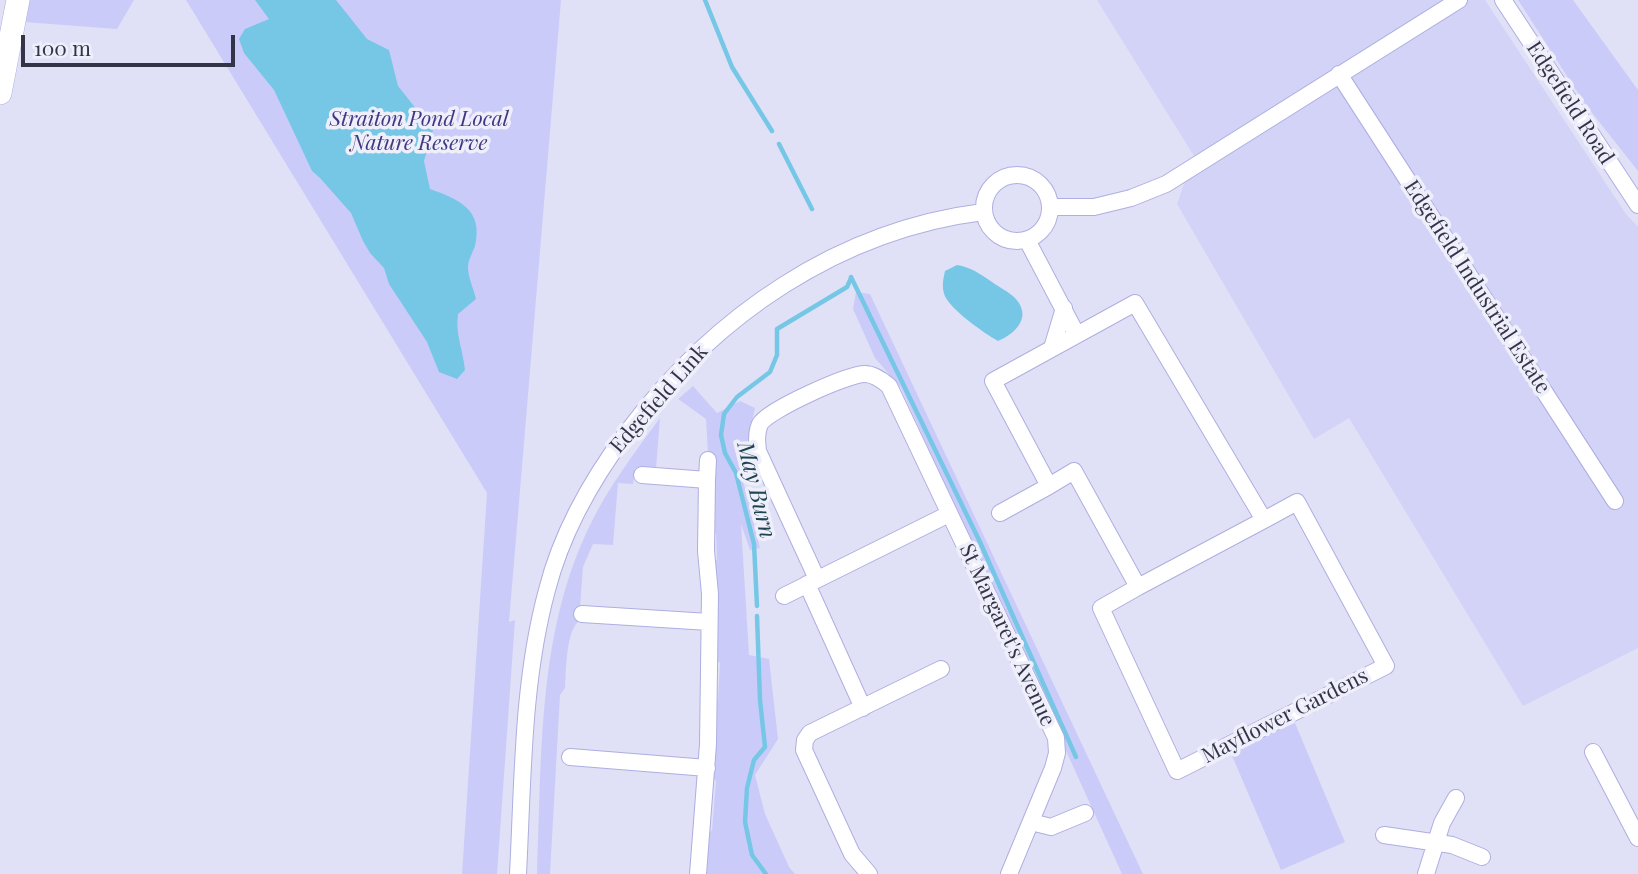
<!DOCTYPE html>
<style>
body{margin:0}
#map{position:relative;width:1638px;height:874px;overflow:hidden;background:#e0e1f6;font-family:"Playfair Display",serif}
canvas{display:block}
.scale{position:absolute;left:21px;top:35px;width:214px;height:32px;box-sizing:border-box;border:4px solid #343449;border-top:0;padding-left:9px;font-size:21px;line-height:24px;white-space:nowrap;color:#343449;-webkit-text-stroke:5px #eeeffa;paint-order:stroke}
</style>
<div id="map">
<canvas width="1638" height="874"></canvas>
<div class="scale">100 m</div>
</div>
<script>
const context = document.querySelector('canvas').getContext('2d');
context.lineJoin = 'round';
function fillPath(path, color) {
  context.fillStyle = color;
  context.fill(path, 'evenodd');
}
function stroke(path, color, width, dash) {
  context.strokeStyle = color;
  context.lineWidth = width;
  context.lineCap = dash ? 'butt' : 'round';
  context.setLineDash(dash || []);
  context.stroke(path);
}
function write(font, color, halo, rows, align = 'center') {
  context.font = font + ' "Playfair Display",serif';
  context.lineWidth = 7;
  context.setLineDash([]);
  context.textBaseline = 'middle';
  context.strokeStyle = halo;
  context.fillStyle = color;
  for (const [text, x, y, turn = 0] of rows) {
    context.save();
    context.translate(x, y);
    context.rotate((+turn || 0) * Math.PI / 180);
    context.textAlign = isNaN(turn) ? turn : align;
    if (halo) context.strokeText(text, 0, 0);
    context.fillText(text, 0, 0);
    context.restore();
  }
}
const built = new Path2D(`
 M1097 0H1485L1626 214 1638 227V648L1523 706 1349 418 1314 439 1177 204 1194 156Z`);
const green = new Path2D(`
 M29 0H134L117 29 24 22Z
 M186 0H561L509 622 515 620 497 874H462L487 493Z
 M1518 0H1573L1638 90V171L1585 104Z
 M856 292 870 294 1143 874H1122L901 388 875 358 853 309Z
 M693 386 717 413 740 401 755 408 748 440 737 457 760 548 750 550 741 524 749 655 769 659 778 739 755 775 765 814 789 867 795 874H706L708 835 712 830 716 781 712 777 713 707 718 700 720 663 715 660 713 565 717 559 716 533 711 529 716 460 708 452 706 419 678 399Z
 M660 418 656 469 635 468 633 484 618 483 613 545 593 544 583 567 579 621C566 631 566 671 565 688L560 695 550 874H537C542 756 537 633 590 525 609 486 635 452 660 418Z
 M1295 723 1345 842 1281 870 1230 751Z`);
const water = new Path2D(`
 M255 0H336L367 39 389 50 398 86 433 130 424 161 430 189C458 199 484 209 475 246 473 252 468 260 468 267 468 277 474 290 476 299L458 314C455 333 463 350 465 370L457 379 439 372 427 342 389 284 384 268 370 253 363 241 351 213 320 178 312 171 274 90 244 53 239 39 245 29 269 19Z
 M957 265C971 267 980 274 992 282 999 287 1009 292 1015 298 1033 317 1015 334 998 341 984 333 954 312 946 298 941 289 943 280 945 271Z`);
const stream = new Path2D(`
 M705 0 732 67 772 131
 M779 144 812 209
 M851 277 979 540 1076 757
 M757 606 754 544 736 473 725 453 721 435 724 414 737 397 770 372 777 355V329L847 287 851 278
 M757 616 760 700 765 747 754 760 747 788 745 822 752 855 766 874`);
const minor = new Path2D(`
 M1503 0 1638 205
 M1339 74 1615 501
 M984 208a33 33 0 1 1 66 0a33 33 0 1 1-66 0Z
 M1050 207H1094L1131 198 1166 184 1459 0
 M1027 240 1077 335
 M1135 303 1264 520 1297 502 1386 666 1177 771 1101 608 1138 587 1074 471 1049 486 993 381Z
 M1052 348 1064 308
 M642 475 707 480 706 551 710 594 708 744 698 874
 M707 480 708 460
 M1000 513 1049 486
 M817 579 758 451C757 442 756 433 760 424 768 410 848 374 865 374 874 374 882 380 889 386L1056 738 1057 753 1053 768 1009 874
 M807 584 863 708
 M1138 587 1264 520
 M784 596 949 514
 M582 614 709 622
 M1593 752 1638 838
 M570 757 707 768
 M1031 822 1051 827 1085 813
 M1384 835 1452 845 1482 857
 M518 874C523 779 522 682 547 590 562 531 592 479 628 431 715 315 839 230 983 212
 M869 874 852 854 804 750 805 740 810 733 941 669
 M1426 874 1442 823 1456 798`);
const highway = new Path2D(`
 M0 93 18 0`);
const streetNames = [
 ["Edgefield Road",1570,103,57],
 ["Edgefield Industrial Estate",1477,287,57],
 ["Edgefield Link",659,399,-49],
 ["St Margaret's Avenue",1007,635,65],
 ["Mayflower Gardens",1285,716,-27]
];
const parkNames = [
 ["Straiton Pond Local",419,119],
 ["Nature Reserve",419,143]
];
const waterNames = [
 ["May Burn",756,490,76]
];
fillPath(built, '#d2d3f7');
fillPath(green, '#cbcbfa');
fillPath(water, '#76c7e6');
stroke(stream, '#76c7e6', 4.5);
stroke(minor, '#aeaee1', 18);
stroke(highway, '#aeaee1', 24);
stroke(minor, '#fff', 16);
stroke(highway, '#fff', 23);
write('21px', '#343449', '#eeeffa', streetNames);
write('italic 21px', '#403782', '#eeeffa', parkNames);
write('italic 23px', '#1e4351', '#eeeffa', waterNames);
</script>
